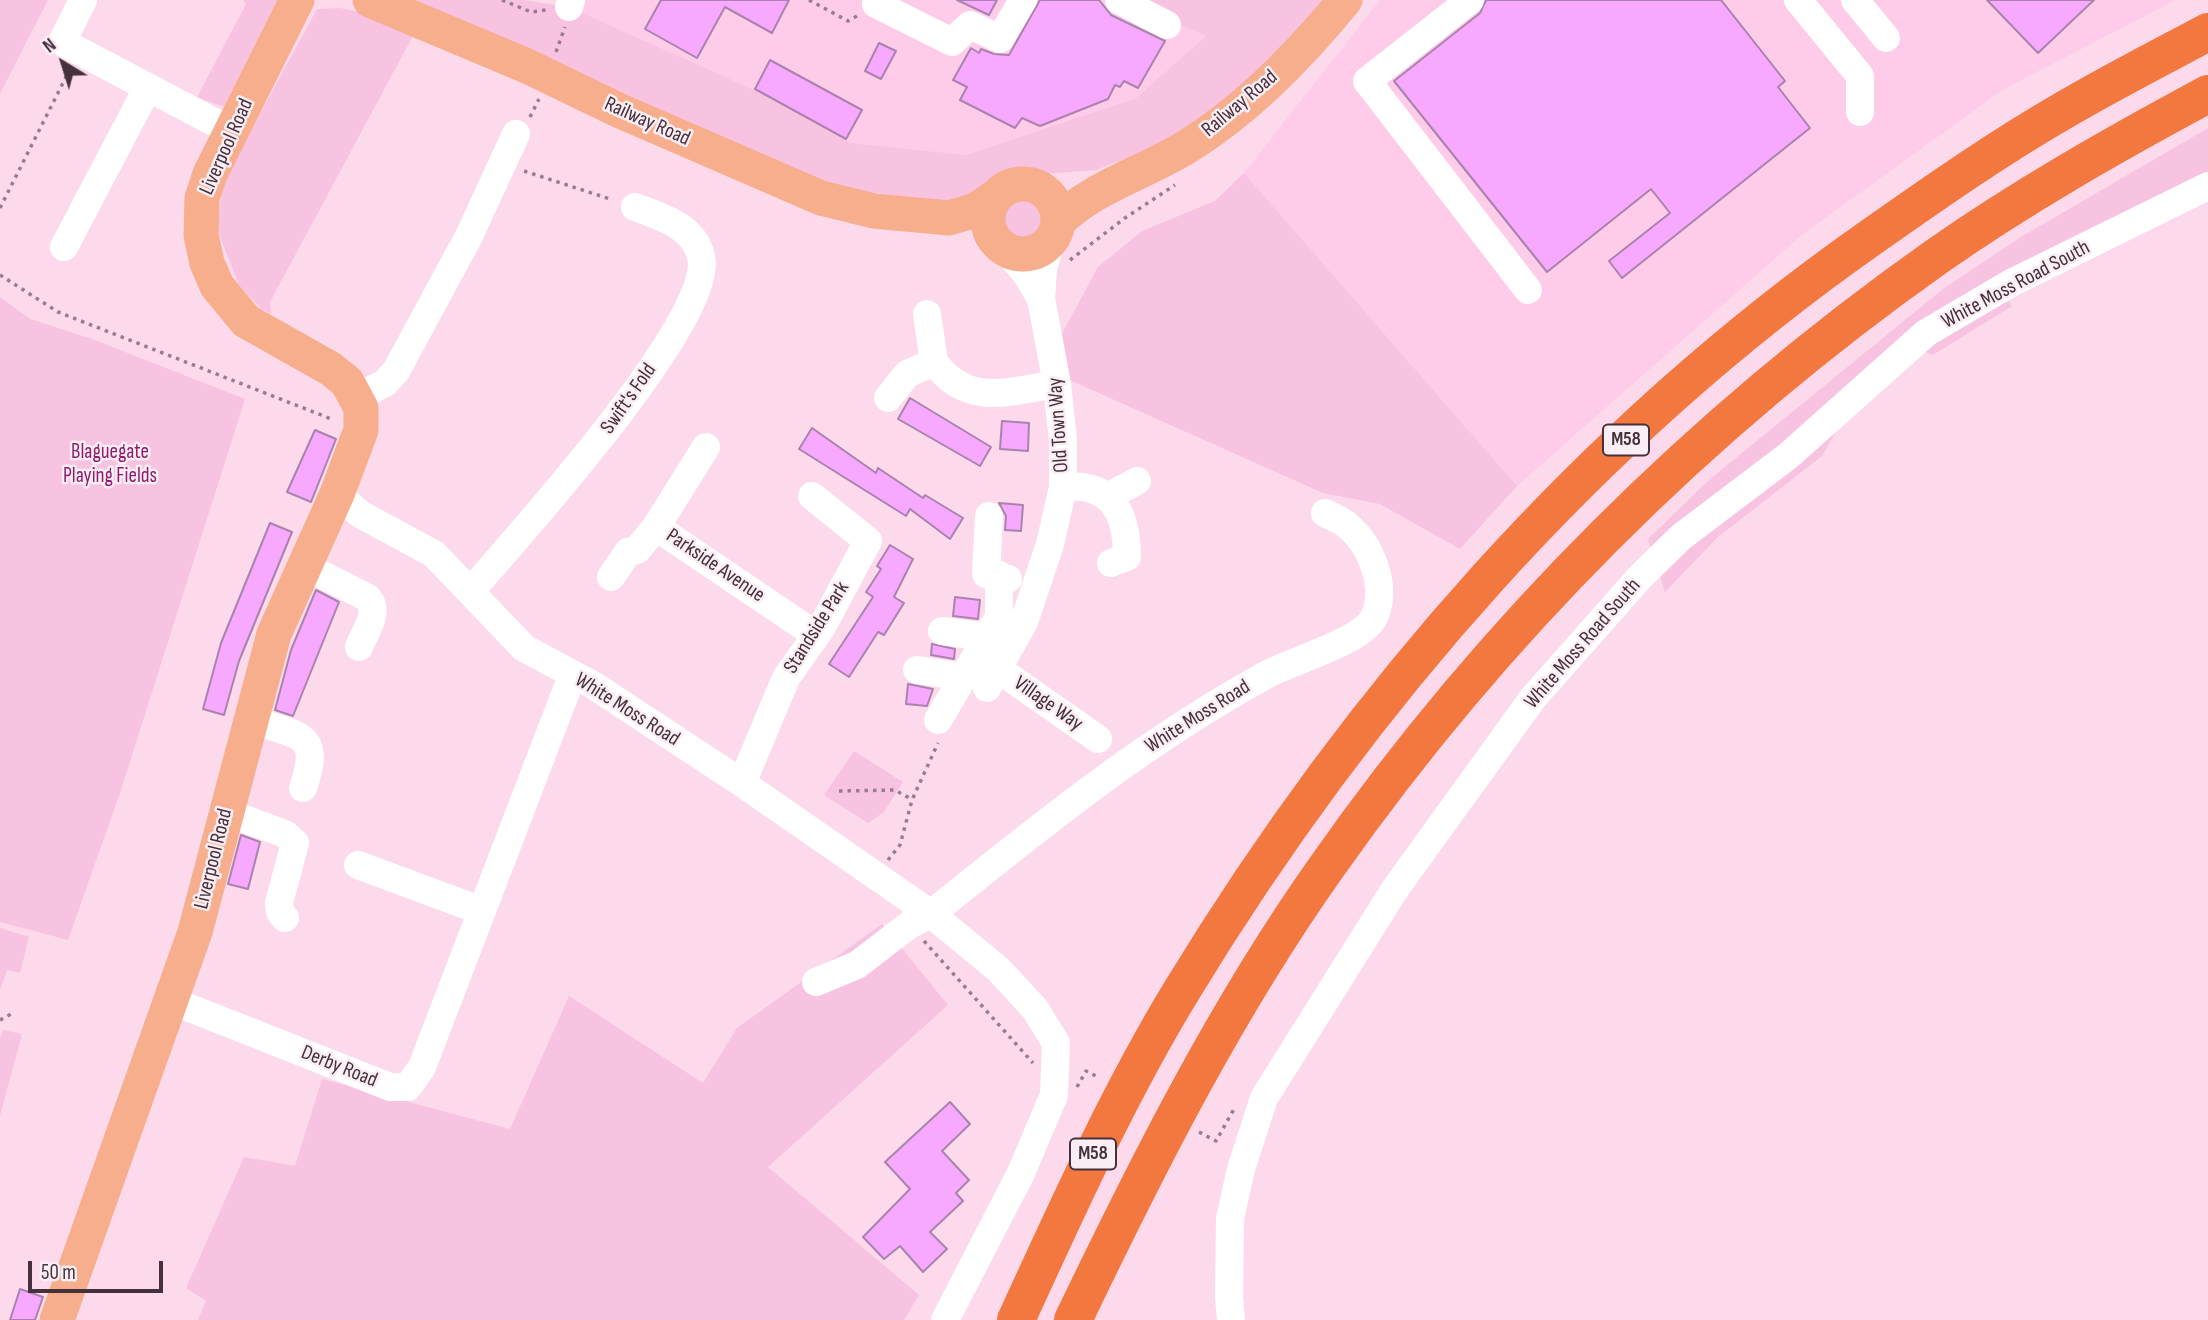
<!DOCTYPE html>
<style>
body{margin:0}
#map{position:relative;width:2208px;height:1320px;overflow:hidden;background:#fcdaec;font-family:"Sofia Sans Condensed",sans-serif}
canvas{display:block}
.north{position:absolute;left:28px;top:28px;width:70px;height:70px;-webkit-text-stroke:5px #faeef4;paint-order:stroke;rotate:322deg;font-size:19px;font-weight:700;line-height:28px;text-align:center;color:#45303c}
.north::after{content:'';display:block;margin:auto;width:24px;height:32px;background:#45303c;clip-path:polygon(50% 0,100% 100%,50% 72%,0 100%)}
.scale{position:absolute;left:28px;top:1261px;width:135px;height:32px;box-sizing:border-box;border:4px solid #45303c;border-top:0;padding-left:9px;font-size:21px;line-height:24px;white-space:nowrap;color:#45303c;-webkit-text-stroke:5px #faeef4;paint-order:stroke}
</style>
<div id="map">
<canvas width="2208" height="1320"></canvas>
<div class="north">N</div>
<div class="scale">50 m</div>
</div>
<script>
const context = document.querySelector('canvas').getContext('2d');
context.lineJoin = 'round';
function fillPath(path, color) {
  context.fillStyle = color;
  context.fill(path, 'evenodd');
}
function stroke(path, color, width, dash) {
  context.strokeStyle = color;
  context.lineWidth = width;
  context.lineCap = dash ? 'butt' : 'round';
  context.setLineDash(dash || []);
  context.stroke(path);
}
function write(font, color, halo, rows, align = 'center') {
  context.font = font + ' "Sofia Sans Condensed",sans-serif';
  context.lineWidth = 5;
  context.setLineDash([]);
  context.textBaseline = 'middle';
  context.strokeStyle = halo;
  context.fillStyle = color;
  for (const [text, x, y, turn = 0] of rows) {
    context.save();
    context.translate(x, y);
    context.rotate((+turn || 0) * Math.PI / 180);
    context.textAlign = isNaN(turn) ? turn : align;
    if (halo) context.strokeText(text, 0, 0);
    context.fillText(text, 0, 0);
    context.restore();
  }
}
const built = new Path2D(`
 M571 0H1126L1206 36 1136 98 966 155 851 143 759 92 569 7Z
 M1380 0H2176L2004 89 1803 234 1517 486 1244 173Z`);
const green = new Path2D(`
 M0 0H48L0 94Z
 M243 0H280L224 107 197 97 246 4Z
 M395 0H524L569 7 759 92 851 143 966 155 1136 98 1206 36 1123 1 1126 0H1322L1266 68 1166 143 1096 170 996 178 977 195 942 203 803 182Z
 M340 8 368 14 414 34 270 302 271 314 260 308 239 285 217 229 223 182 317 9Z
 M2208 128V183L2005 294 2012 306 1933 355 1908 345 1840 425 1822 456 1718 537 1665 592 1648 539 1710 479 1943 289 2021 237Z
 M1244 173 1517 486 1460 549 1380 504 1323 493 1056 374 1052 352 1098 267 1142 231 1215 201Z
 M1002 218a20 20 0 1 1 40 0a20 20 0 1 1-40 0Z
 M0 297 30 319 92 339 245 399 120 793 68 940 0 922Z
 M854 751 903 782 884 812 868 823 824 795Z
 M882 924 948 1005 768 1167 919 1295 904 1320H198L206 1301 186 1288 244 1157 295 1166 322 1079 510 1129 569 996 703 1083 737 1028Z
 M0 928 29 937 20 973 7 970 0 990Z
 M3 1030 22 1034 0 1116V1039Z`);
const building = new Path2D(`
 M661 0H789L772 33 725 7 697 58 645 29Z
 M957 0H997L989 15Z
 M1040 0H1099L1111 15 1165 41 1138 88 1124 81 1120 87 1115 85 1108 99 1040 126 1022 118 1015 128 960 100 967 87 953 80 971 48 979 53 981 49 994 54 1009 55Z
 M1486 0H1721L1785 81 1778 87 1810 128 1622 278 1609 261 1670 213 1651 189 1547 272 1394 81 1480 13Z
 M1987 0H2094L2038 53Z
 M879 43 896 51 881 79 865 71Z
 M770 60 862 110 846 139 755 89Z
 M910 398 991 447 980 466 898 419Z
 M1002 421 1029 423 1028 451 1000 449Z
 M812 428 876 473 878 468 923 498 925 495 963 518 950 539 910 509 906 516 799 449Z
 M315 430 336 439 311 502 287 492Z
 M999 503 1023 505 1021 531 1005 530 1006 516Z
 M270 523 292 532 239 661 224 715 203 709 221 643Z
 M890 545 913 559 894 597 904 603 884 635 878 632 849 677 829 664 873 597 866 592 881 569 877 566Z
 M316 590 339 602 293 716 275 710 291 650Z
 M955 597 980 600 978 619 953 616Z
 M932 644 955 649 954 659 931 655Z
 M908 684 933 689 927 706 906 704Z
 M241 835 260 842 248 889 228 884Z
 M950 1102 970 1124 942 1151 969 1180 956 1193 963 1201 930 1232 947 1249 923 1272 900 1246 884 1259 863 1237 910 1189 885 1162Z
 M20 1289 43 1297 35 1320H10Z`);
const path = new Path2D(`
 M502 0 531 12 546 10
 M809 0 848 21 857 16
 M556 52 565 27
 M530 117 539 99
 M524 171 613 200
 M0 208 70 69
 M1070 260 1125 218 1175 185
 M0 275 58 312 334 420
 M839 791 895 790 911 799
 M888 860 900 845 912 800 938 743
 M924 941 1033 1063
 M0 1020 13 1013
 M1077 1087 1086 1071 1100 1078
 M1199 1132 1216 1141 1234 1109 1236 1110`);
const minor = new Path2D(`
 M83 0 62 42 231 131
 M878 0 876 4 952 42 970 25 1000 39 1023 0
 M1119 0 1167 25
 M1470 0 1367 81 1528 290
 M1798 0 1860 76V112
 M1855 0 1886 38
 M569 7 571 0
 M64 247 148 87
 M1006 250 1027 275 1041 299
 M927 314 934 362C968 408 1009 391 1057 384
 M358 397 385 383 396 371 469 236 516 134
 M888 398 907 374 934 362
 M706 447 656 527 816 635
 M1063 487C1111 482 1127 512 1127 557L1111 563
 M337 494 360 514 434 554 524 648 593 685 742 783 931 914 998 969 1035 1009 1056 1043 1054 1095 1021 1173 945 1320
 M1109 496 1137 481
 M989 516 986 574 1008 579
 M305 566 368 598C380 612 365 632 359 647
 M611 577 628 552 637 550 656 527
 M471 591C515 539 717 318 701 256 693 225 661 217 635 207
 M942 631 987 637
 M998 669 1098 739
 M917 670 964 677
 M987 688 1024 622 1050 544 1063 487V441L1057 384 1041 299 1043 269 1051 240
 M250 719C297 737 323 730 303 788
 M938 720 999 617V575
 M742 783 786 678 822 627 868 541 812 496
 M226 812 285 834 295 843 279 903 280 912 285 918
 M358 865 482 911
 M816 982 857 965 909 925 931 914C1038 828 1146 740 1268 674 1293 660 1362 642 1374 617 1388 587 1371 545 1348 526 1342 520 1332 517 1325 513
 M172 1001 390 1087H408L422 1067 572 676
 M1231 1320 1229 1297 1230 1219 1241 1169 1264 1098 1395 889 1533 698 1640 577 1681 537 1788 456 1926 333 2011 283 2208 186`);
const major = new Path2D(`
 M370 0 527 66 618 110 821 198 874 211 949 218 976 210 996 196
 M988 219a35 35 0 1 1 70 0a35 35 0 1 1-70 0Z
 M1058 222C1094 186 1145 173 1188 146 1248 109 1300 55 1345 0
 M57 1320 195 932 274 634 337 494 361 430V408L347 382 331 369 246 321 217 286 207 263 201 235 202 198 210 174 297 0`);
const highway = new Path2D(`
 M1016 1320C1067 1209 1118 1095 1182 990 1359 699 1589 435 1870 238 1934 193 1998 148 2066 109 2112 82 2161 57 2208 32
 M1073 1320C1148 1164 1227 1007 1328 865 1494 629 1701 423 1936 257 2023 196 2115 144 2208 94`);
const shields = [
 [1626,440,46],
 [1093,1154,46]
];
const shieldNames = [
 ["M58",1626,440],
 ["M58",1093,1154]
];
const streetNames = [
 ["Railway Road",1240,104,-40],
 ["Railway Road",647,122,24],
 ["Liverpool Road",227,147,-66],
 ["White Moss Road South",2016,285,-28],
 ["Swift's Fold",629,399,-55],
 ["Old Town Way",1059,425,-94],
 ["Parkside Avenue",715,566,34],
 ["Standside Park",817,628,-58],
 ["White Moss Road South",1583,644,-49],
 ["Village Way",1048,704,35],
 ["White Moss Road",627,710,32],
 ["White Moss Road",1198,717,-32],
 ["Liverpool Road",214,859,-76],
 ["Derby Road",339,1067,22]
];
const parkNames = [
 ["Blaguegate",110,453],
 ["Playing Fields",110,477]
];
fillPath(built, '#fecce9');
fillPath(green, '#f8c2e1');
fillPath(building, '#f6a9fe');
stroke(building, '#aa83ad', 2);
stroke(path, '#987d8c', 3.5, [3.5, 5]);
stroke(minor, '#fff', 28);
stroke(major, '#f7ae8c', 35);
stroke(highway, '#f27840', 38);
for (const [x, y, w] of shields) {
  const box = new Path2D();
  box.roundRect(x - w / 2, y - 15.5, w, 31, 5);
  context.fillStyle = '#faeef4';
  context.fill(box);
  stroke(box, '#45303c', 2);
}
write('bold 19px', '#45303c', null, shieldNames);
write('21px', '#45303c', '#faeef4', streetNames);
write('21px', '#901b6d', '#faeef4', parkNames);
</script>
